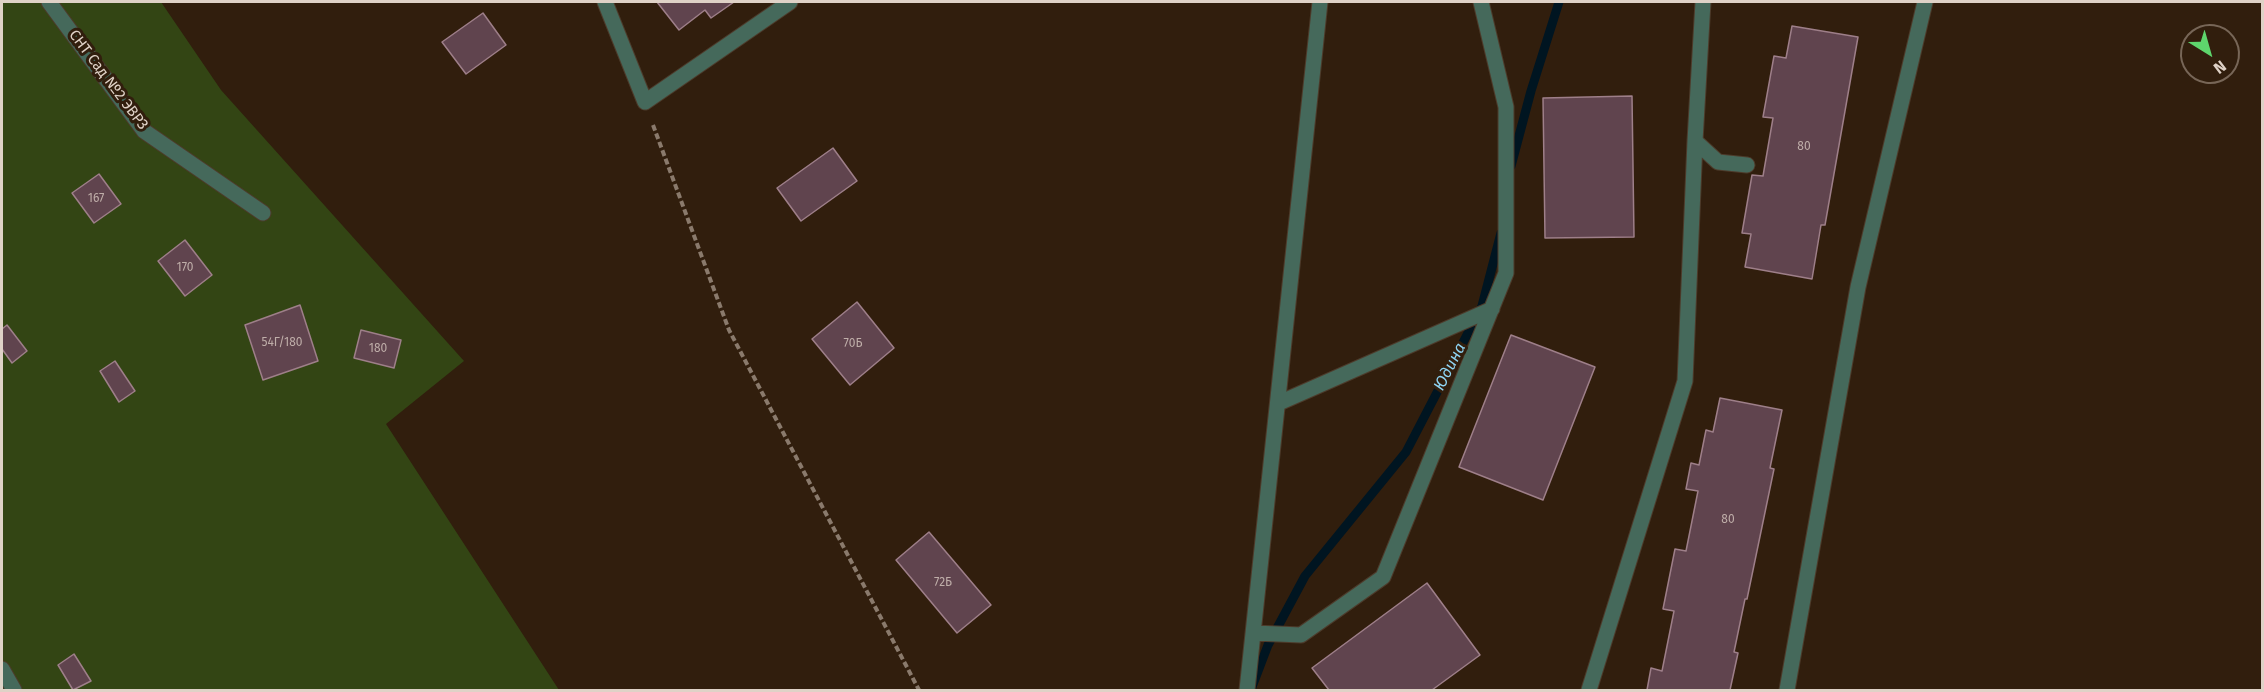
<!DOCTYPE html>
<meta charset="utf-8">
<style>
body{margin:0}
#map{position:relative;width:2264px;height:692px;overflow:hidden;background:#311e0d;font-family:"Fira Sans",sans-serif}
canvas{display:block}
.frame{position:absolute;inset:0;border:3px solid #dfd2c7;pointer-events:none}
.north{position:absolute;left:2180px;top:24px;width:60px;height:60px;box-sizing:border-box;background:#311e0d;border:2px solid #776657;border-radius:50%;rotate:143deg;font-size:16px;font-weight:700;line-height:24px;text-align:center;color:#dfd2c7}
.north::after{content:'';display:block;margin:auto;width:21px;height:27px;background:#5ed56c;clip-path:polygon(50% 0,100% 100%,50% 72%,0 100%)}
</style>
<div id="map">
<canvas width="2264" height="692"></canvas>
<div class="frame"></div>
<div class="north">N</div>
</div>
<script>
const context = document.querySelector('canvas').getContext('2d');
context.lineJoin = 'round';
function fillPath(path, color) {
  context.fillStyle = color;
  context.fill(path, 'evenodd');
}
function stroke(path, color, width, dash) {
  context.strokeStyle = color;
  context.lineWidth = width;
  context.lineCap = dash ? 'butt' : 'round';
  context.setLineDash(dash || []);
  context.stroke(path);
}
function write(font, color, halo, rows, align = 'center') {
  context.font = font + ' "Fira Sans",sans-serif';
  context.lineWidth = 6;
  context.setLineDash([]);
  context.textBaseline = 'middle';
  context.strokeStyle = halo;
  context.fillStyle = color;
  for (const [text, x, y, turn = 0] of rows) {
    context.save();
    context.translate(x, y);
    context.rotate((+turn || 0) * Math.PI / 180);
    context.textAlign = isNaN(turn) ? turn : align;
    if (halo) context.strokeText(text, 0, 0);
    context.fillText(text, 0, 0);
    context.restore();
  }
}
const green = new Path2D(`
 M2 2H161L221 90 464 361 386 424 559 690H2Z`);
const stream = new Path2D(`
 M1511 166 1531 91 1559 2
 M1252 687 1268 645 1305 576 1406 452 1482 306 1501 233`);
const building = new Path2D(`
 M657 2H734L711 18 705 10 679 30Z
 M483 13 506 45 466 74 442 42Z
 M1792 26 1858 37 1825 225H1821L1812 279 1745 267 1751 234 1742 233 1752 175 1763 176 1773 118 1763 117 1774 56 1786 58Z
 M1632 96 1634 237 1545 238 1543 98Z
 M833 148 857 181 801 221 777 188Z
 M99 174 121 204 94 223 72 193Z
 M185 240 212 275 185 296 158 261Z
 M857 302 894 348 850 385 812 339Z
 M300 305 318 361 263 380 245 325Z
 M7 325 27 351 12 363 2 349V329Z
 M361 330 401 340 394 368 354 358Z
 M1511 335 1595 367 1543 500 1459 467Z
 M115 361 135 391 119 402 100 371Z
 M1720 398 1782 410 1770 468 1774 469 1747 599H1745L1734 652 1738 653 1730 690H1647L1651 668 1662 671 1674 611 1663 609 1675 549 1686 551 1698 491 1686 489 1691 463 1699 465 1706 430 1713 432Z
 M929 532 991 605 957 633 896 560Z
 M1427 583 1480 655 1432 690H1329L1312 668Z
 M74 654 91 681 73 690 58 665Z`);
const path = new Path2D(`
 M653 125 729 330 919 690`);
const minor = new Path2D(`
 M49 2 144 131 263 213
 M605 2 645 102 790 2
 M1703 2 1695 141 1718 162 1747 165
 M1279 403 1492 309
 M1254 633 1301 635 1383 577 1506 273V107L1481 2
 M2 669 14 690
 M1247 690 1320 2
 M1589 690 1685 381 1695 141
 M1787 690 1858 287 1925 2`);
const numberNames = [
 ["80",1804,147],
 ["167",96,199],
 ["170",185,268],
 ["54Г/180",282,343],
 ["70Б",853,344],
 ["180",378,349],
 ["80",1728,520],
 ["72Б",943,583]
];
const streetNames = [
 ["СНТ Сад №2 ЭВРЗ",108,80,53]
];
const waterNames = [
 ["Юдина",1450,367,-63]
];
fillPath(green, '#334514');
stroke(stream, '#001521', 9);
fillPath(building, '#60444e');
stroke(building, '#9e7f89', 1.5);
stroke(minor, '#4d3b2b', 17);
stroke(path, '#8a7a6c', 4, [6, 3]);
stroke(minor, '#45695b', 15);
write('12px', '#bfaea9', null, numberNames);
write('15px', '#dfd2c7', '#311e0d', streetNames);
write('italic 16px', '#8fd4f3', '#311e0d', waterNames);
</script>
